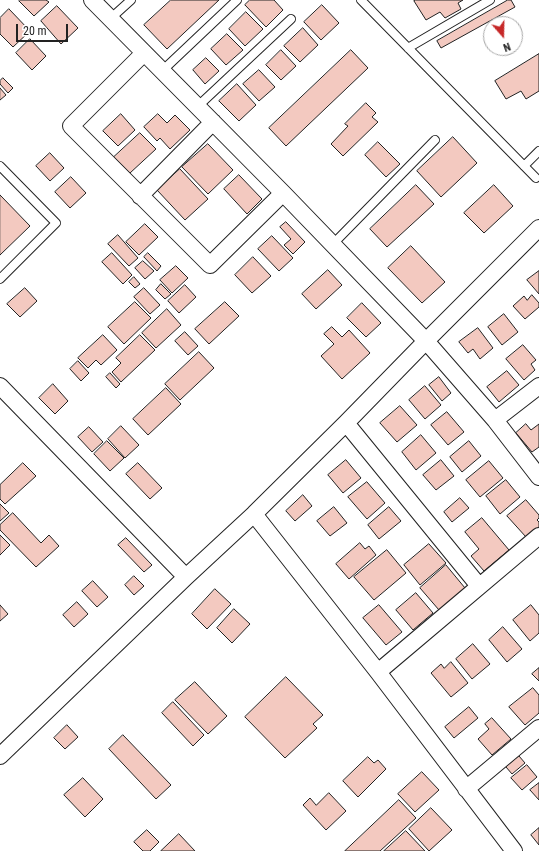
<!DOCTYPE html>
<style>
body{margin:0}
#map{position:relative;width:539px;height:851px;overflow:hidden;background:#fff;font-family:"Roboto Condensed",sans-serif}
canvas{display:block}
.north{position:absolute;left:483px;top:16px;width:40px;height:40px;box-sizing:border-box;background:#fff;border:1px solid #a7a7a7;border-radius:50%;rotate:160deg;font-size:11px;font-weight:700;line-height:16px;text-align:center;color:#222}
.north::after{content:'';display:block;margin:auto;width:14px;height:18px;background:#c62828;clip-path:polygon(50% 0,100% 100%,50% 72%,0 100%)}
.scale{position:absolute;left:16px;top:24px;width:52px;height:18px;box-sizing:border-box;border:2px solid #222;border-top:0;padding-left:5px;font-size:12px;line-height:14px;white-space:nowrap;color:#222;-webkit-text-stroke:3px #fff;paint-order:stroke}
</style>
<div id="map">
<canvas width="539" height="851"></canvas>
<div class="north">N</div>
<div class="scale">20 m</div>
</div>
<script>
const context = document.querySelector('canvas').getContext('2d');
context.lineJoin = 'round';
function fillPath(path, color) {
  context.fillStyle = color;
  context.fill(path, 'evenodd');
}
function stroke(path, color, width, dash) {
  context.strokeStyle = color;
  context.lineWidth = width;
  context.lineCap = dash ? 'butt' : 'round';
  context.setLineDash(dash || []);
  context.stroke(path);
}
const building = new Path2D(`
 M20 0H46L49 2 34 16 19 1Z
 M171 0H219L167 49 144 25Z
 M250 0H274L283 10 266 27 245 5Z
 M416 0H463L458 3 461 9 445 18 440 12 426 20 414 1Z
 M508 0H511L515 7 441 48 437 41Z
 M322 5 339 23 321 40 304 22Z
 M57 6 78 28 61 44 41 21Z
 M9 9 30 31 13 47 0 34V18Z
 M246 12 263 29 245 46 229 29Z
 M303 28 318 45 300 62 284 46Z
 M227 34 243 50 226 65 211 49Z
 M30 39 46 56 32 70 16 53Z
 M281 50 296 66 281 80 266 65Z
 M351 50 368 68 286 146 269 128Z
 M539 54V91L526 99 521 91 506 99 495 81Z
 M206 58 219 71 205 84 193 70Z
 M259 70 275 87 259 101 243 84Z
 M3 78 13 88 8 93 0 84V81Z
 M237 84 256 105 239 121 219 101Z
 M0 88 6 95 0 100Z
 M366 103 376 113 372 117 378 122 343 156 331 144 348 126 345 124Z
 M121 114 135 130 118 146 103 131Z
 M158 114 167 123 175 115 190 130 170 149 160 138 157 141 144 127Z
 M140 133 156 149 130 173 114 157Z
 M453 137 477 163 441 197 417 171Z
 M378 142 400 164 386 177 365 155Z
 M208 144 233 170 208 194 182 167Z
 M50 153 64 168 50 181 36 166Z
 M180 169 208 199 185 220 157 190Z
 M239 175 262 199 247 214 224 189Z
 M71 177 86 193 70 208 55 192Z
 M416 185 434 204 387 247 370 229Z
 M494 185 513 206 484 233 464 213Z
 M0 195 30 226 0 255Z
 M286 222 305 242 293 254 284 245 291 239 280 227Z
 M145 224 158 237 139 255 126 242Z
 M118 235 138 258 129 266 108 244Z
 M272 236 293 258 279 271 258 249Z
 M411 246 445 282 422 303 388 268Z
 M112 253 132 275 123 284 102 262Z
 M148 253 161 266 157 271 144 257Z
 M253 257 271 276 252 293 235 275Z
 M143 261 154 271 145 279 135 268Z
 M176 266 188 278 172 293 160 280Z
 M328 270 342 285 316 309 302 294Z
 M539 271V294L527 280Z
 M134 277 140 284 135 288 129 282Z
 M161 284 171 294 165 299 156 290Z
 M185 285 196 297 179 313 168 301Z
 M25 288 37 301 20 317 7 304Z
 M144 288 160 305 150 314 134 297Z
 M532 295 539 303V307L525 319 513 306 524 296 527 300Z
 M135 302 151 318 124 344 108 327Z
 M225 302 239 316 209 344 195 329Z
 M362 303 381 323 366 337 347 318Z
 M167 309 181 325 156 348 142 333Z
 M504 314 518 332 502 345 488 327Z
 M332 327 342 337 349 330 370 353 342 379 321 356 334 344 324 334Z
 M478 328 493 348 480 359 473 349 468 353 459 342Z
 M185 332 198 346 188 355 175 341Z
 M103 335 117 350 101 365 96 360 88 368 78 358Z
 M140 335 155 350 121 382 112 372 121 363 116 358Z
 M523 345 536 360 531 364 535 370 524 380 506 359Z
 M199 352 214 368 180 400 165 384Z
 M78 361 89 373 81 381 70 369Z
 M507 371 519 385 499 402 487 387Z
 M110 373 120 384 116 388 106 377Z
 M439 377 451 393 442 401 429 385Z
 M53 384 68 401 55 414 39 398Z
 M425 386 441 405 425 419 409 400Z
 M166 388 181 404 148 435 133 419Z
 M400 406 417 425 397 442 380 423Z
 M447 412 464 432 448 445 431 425Z
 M526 424 531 430 539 424V447L532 452 516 433Z
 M121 426 139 445 125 458 108 439Z
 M89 427 103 442 92 452 78 437Z
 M421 435 436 453 416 470 402 452Z
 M107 441 124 458 110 471 94 454Z
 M469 441 481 456 462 472 450 457Z
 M346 460 361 478 343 493 328 475Z
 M441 460 454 476 436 490 423 475Z
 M489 461 503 478 480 497 466 480Z
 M23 463 36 476 5 504 0 499V485Z
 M138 463 162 488 150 499 126 474Z
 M506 480 520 497 500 514 486 496Z
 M367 482 385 503 367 519 348 497Z
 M303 495 312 506 295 521 286 511Z
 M460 498 469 508 452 522 444 512Z
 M526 500 539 515V518L537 520 539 522V527L526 537 507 516Z
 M0 504 9 513 0 521Z
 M334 507 347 523 330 536 317 521Z
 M389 507 401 521 379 539 368 525Z
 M13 513 41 543 49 535 59 546 36 567 0 530V525Z
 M482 518 509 550 484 571 471 556 479 549 465 532Z
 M0 535 10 545 0 555Z
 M126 538 152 565 144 572 118 545Z
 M360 543 365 549 369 546 376 555 349 579 336 564Z
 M429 544 446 563 420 585 404 565Z
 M387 550 406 573 374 600 354 577Z
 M446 565 465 588 439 610 420 588Z
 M134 576 144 586 134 595 125 585Z
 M93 581 108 597 97 607 82 591Z
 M215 589 231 604 207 629 192 614Z
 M416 593 433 613 413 630 396 610Z
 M77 602 88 614 74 627 63 615Z
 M0 605 8 614 0 621Z
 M379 605 402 632 386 645 363 618Z
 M531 605 539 615V633L530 641 513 620Z
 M234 609 250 624 232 643 217 628Z
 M503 627 522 649 507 662 489 640Z
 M473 644 490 664 472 679 456 659Z
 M451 662 468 683 451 697 431 673 441 664 444 668Z
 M539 668V681L532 674Z
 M286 677 323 715 313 724 317 728 285 758 245 717Z
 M195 682 227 716 208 734 175 700Z
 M533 688 539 695V713L525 725 509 707Z
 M173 702 204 735 193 746 162 713Z
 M469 707 478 718 454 738 445 727Z
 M492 718 511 739 492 755 478 739 489 729 485 724Z
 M67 725 78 737 65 749 54 738Z
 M123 735 171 785 156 799 109 749Z
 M519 756 525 763 512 774 506 767Z
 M368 757 374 763 378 760 386 769 358 797 343 781Z
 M527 765 537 777 522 790 511 778Z
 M422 772 439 790 415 812 398 794Z
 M83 778 103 799 85 817 64 795Z
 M539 783V800L530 790Z
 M329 793 346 811 326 830 303 805 310 798 316 805Z
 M399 800 416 818 380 851H345Z
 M431 808 452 830 429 851 409 829Z
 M539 828V845L531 835Z
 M147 830 159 842 150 851H143L134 842Z
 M406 831 425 851H384Z
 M179 834 195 851H161Z`);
const service = new Path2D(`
 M361 0 536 178
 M110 19 131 0
 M408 48 490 0
 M162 71 237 0
 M197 107 291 19
 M0 166 56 223 0 279
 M524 166 539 151
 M333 244 435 140`);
const minor = new Path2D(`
 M92 0 283 193 426 341 495 420 539 477
 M144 53 71 126 210 265 283 193
 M140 196 213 122
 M0 386 186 577
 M495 420 539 386
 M346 423 479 586
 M254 514 378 672 514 851
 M378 672 539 536
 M0 756 186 577 254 514 346 423 426 341 539 228
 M466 789 539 728`);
fillPath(building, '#f3c9c0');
stroke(building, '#222', 1);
stroke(service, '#222', 10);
stroke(minor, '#222', 18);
stroke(service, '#fff', 8);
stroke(minor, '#fff', 16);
</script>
